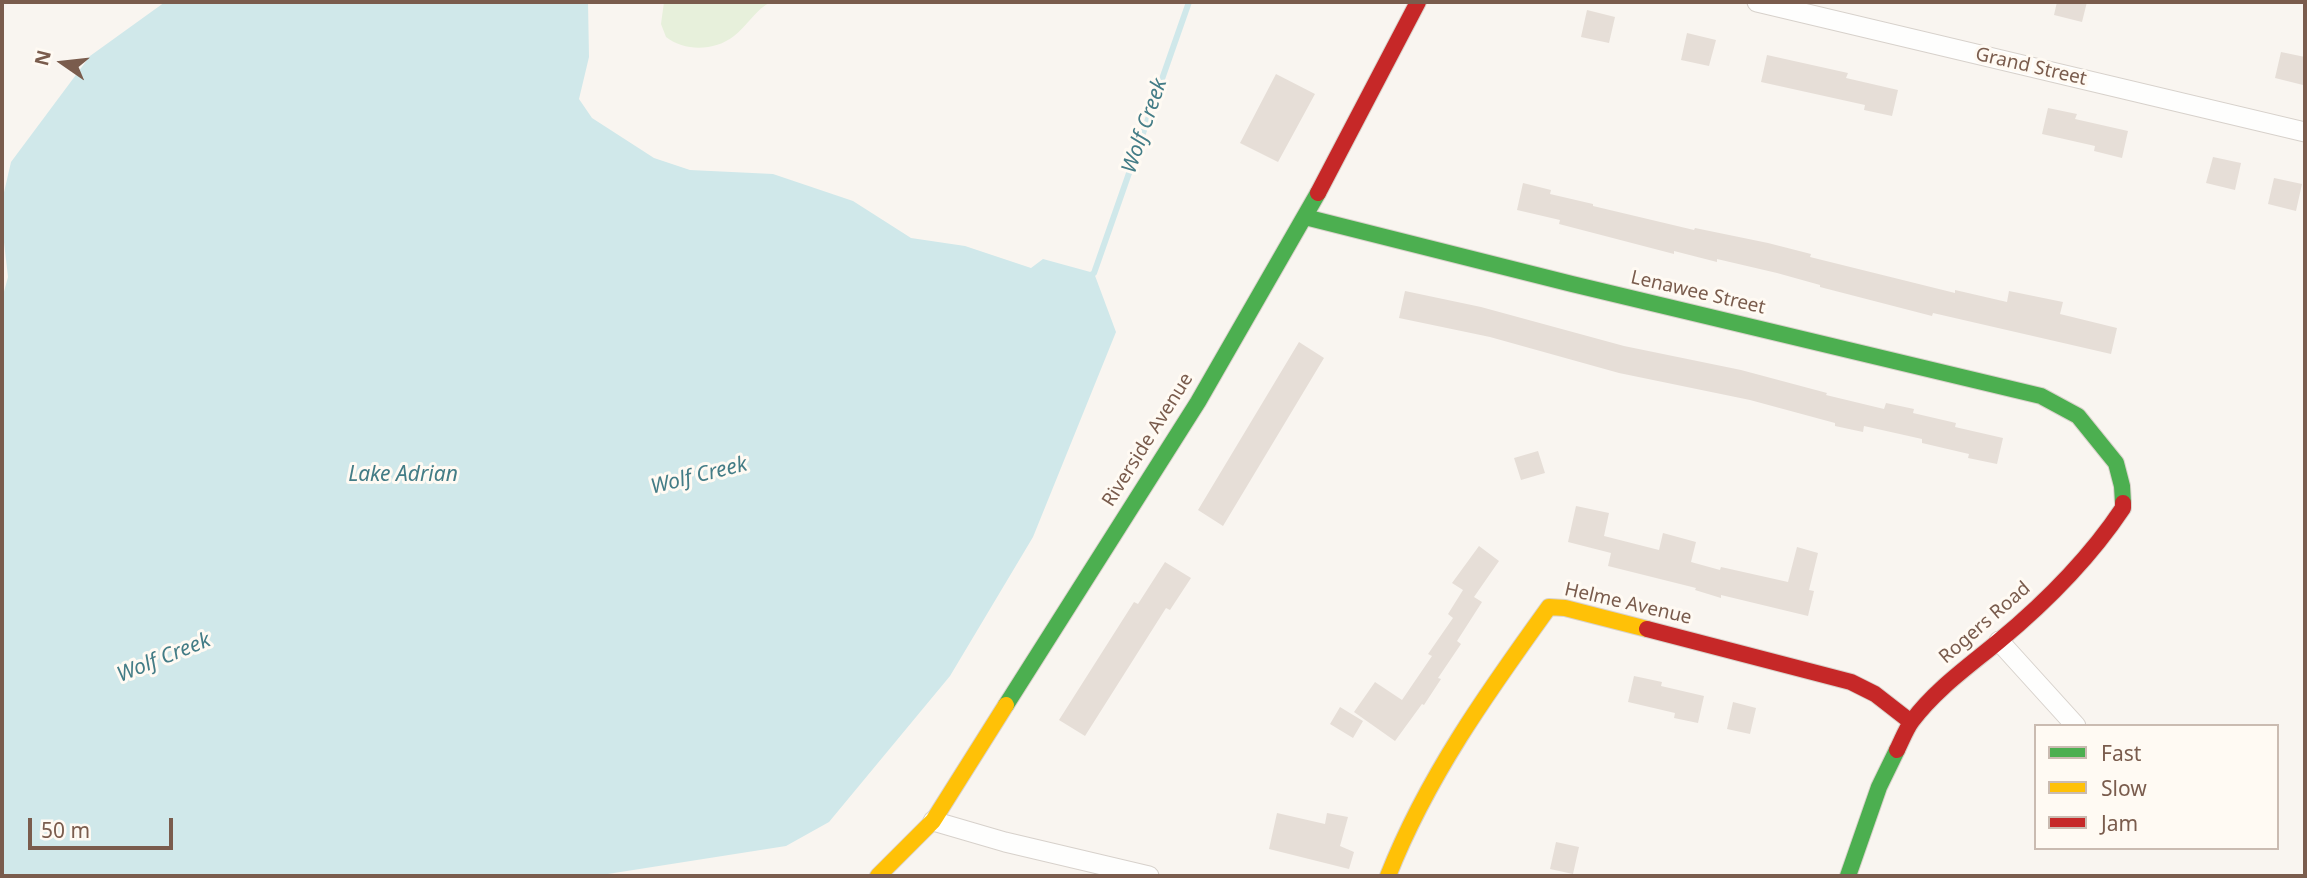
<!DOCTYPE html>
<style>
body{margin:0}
#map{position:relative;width:2307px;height:878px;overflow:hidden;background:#f9f5f0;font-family:"Noto Sans",sans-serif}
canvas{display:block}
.frame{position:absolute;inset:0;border:4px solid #7a5c4d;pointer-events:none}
.legend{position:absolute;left:2034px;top:724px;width:245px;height:126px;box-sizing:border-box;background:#fffaf3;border:2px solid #cabbb1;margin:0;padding:9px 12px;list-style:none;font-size:21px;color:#7a5c4d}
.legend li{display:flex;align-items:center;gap:14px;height:35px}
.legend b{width:35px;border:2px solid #cabbb1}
.north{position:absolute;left:28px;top:28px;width:70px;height:70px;-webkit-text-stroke:5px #fffaf3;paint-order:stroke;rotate:284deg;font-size:19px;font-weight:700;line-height:28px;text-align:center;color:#7a5c4d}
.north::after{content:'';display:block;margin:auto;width:24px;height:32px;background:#7a5c4d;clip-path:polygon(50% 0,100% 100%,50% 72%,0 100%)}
.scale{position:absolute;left:28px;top:818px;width:145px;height:32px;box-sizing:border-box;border:4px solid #7a5c4d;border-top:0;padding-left:9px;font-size:21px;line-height:24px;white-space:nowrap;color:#7a5c4d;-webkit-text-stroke:5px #fffaf3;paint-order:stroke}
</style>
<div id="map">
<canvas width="2307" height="878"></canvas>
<div class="frame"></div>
<ul class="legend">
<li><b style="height:9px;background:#4caf50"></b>Fast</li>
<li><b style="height:9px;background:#ffc107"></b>Slow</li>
<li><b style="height:9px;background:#c62828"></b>Jam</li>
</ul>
<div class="north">N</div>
<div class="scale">50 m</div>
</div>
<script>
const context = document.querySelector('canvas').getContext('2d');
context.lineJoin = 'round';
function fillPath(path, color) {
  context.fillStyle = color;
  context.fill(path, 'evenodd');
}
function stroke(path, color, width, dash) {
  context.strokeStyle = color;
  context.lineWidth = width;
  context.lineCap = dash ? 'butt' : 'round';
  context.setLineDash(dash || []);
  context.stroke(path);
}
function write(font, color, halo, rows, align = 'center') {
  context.font = font + ' "Noto Sans",sans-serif';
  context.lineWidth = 6;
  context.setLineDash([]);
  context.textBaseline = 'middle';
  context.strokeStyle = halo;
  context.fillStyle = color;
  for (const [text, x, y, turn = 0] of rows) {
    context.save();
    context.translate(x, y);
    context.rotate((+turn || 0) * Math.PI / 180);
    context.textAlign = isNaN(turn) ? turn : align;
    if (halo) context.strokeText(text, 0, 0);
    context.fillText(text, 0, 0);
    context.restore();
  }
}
const green = new Path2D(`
 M664 2H771C756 9 747 26 734 36 715 51 685 52 666 37L661 24Z`);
const water = new Path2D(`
 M165 2H588L589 57 579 99 592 118 654 158 690 170 773 174 853 201 911 238 965 246 1031 268 1043 259 1094 273 1116 332 1033 537 950 676 829 822 786 846 595 876H2V299L8 277 2 225V201L11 162 90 56Z`);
const stream = new Path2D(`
 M1088 277 1094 273 1189 2`);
const building = new Path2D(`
 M2057 2H2087L2082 22 2054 15Z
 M1587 10 1615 17 1609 43 1581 37Z
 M1687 33 1716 40 1709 66 1681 60Z
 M2281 52 2305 57 2303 85 2275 78Z
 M1767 55 1848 73 1846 78 1898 90 1892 116 1864 110 1865 105 1761 82Z
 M1276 74 1315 94 1278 162 1240 143Z
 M2048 108 2077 114 2075 119 2128 131 2122 158 2094 151 2095 146 2042 134Z
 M2213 157 2241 163 2235 190 2206 183Z
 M2274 178 2302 184 2296 211 2268 204Z
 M1523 183 1551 190 1550 194 1593 204V206L1694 230 1695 228 1768 243 1811 254 1810 257 1955 293V290L2007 302 2009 291 2063 302 2060 314 2117 328 2111 354 1933 313 1932 316 1820 287V285L1777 273 1717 259V262L1674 251V254L1559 224 1560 220 1517 210Z
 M1405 291 1481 307 1624 346 1741 370 1827 393 1826 395 1884 409 1886 403 1914 409 1913 413 1956 423 1955 427 2003 438 1997 464 1968 458 1969 454 1922 443V439L1864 426 1863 432 1835 426V423L1750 400 1619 373 1490 337 1399 318Z
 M1299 342 1324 358 1223 526 1198 510Z
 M1538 451 1545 473 1521 480 1514 458Z
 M1576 506 1609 513 1604 536 1659 550 1663 533 1696 542 1691 562 1720 570 1721 567 1788 582 1797 547 1818 553 1809 590 1814 591 1808 616 1721 595V598L1695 590 1696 588 1608 566 1611 553 1568 542Z
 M1479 546 1499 561 1474 597 1482 602 1457 641 1461 644 1438 678 1441 679 1424 705 1422 704 1395 741 1354 712 1375 682 1402 700 1432 656 1428 654 1453 618 1448 614 1463 590 1452 583Z
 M1165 562 1191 578 1170 610 1166 608 1085 736 1059 720 1134 602 1138 604Z
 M1634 676 1662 682 1661 686 1704 696 1698 723 1674 718 1675 713 1628 702Z
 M1733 702 1756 708 1750 734 1727 729Z
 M1340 707 1363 721 1353 738 1330 724Z
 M1277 813 1325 824 1327 813 1348 817 1340 846 1354 852 1349 869 1269 849Z
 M1556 842 1579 847 1573 874 1550 869Z`);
const street = new Path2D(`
 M1757 2 2305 132
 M1999 641 2076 726
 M933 821 1005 842 1149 876`);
const fast = new Path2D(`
 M1305 217 1572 284 2041 396 2078 416 2116 463 2122 486 2123 503
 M1006 705 1198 402 1318 193
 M1848 876 1879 787 1897 750`);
const slow = new Path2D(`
 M878 876 933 821 1006 705
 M1388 876C1427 777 1487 693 1549 607L1565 608 1647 629`);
const jam = new Path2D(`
 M1318 193 1418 2
 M1647 629 1851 682 1875 694 1911 722
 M1897 750C1902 740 1906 729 1912 721 1936 689 1969 666 1999 641 2046 602 2089 559 2123 508V503`);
const streetNames = [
 ["Grand Street",2031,67,13],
 ["Lenawee Street",1698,293,13],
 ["Riverside Avenue",1148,440,-58],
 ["Helme Avenue",1628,604,13],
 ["Rogers Road",1985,623,-41]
];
const waterNames = [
 ["Wolf Creek",1145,126,-71],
 ["Lake Adrian",403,475],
 ["Wolf Creek",699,476,-14],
 ["Wolf Creek",164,658,-22]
];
fillPath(green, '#e7f0db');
fillPath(water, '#d0e8ea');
stroke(stream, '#d0e8ea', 6);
fillPath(building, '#e6ded7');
stroke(street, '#d7d1cb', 21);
stroke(fast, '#d9d2cb', 18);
stroke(slow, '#d9d2cb', 18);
stroke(jam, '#d9d2cb', 18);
stroke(street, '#fefefd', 19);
stroke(fast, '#4caf50', 16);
stroke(slow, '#ffc107', 16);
stroke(jam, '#c62828', 16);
write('19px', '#7a5c4d', '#fffaf3', streetNames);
write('italic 21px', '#437c86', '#fffaf3', waterNames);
</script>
